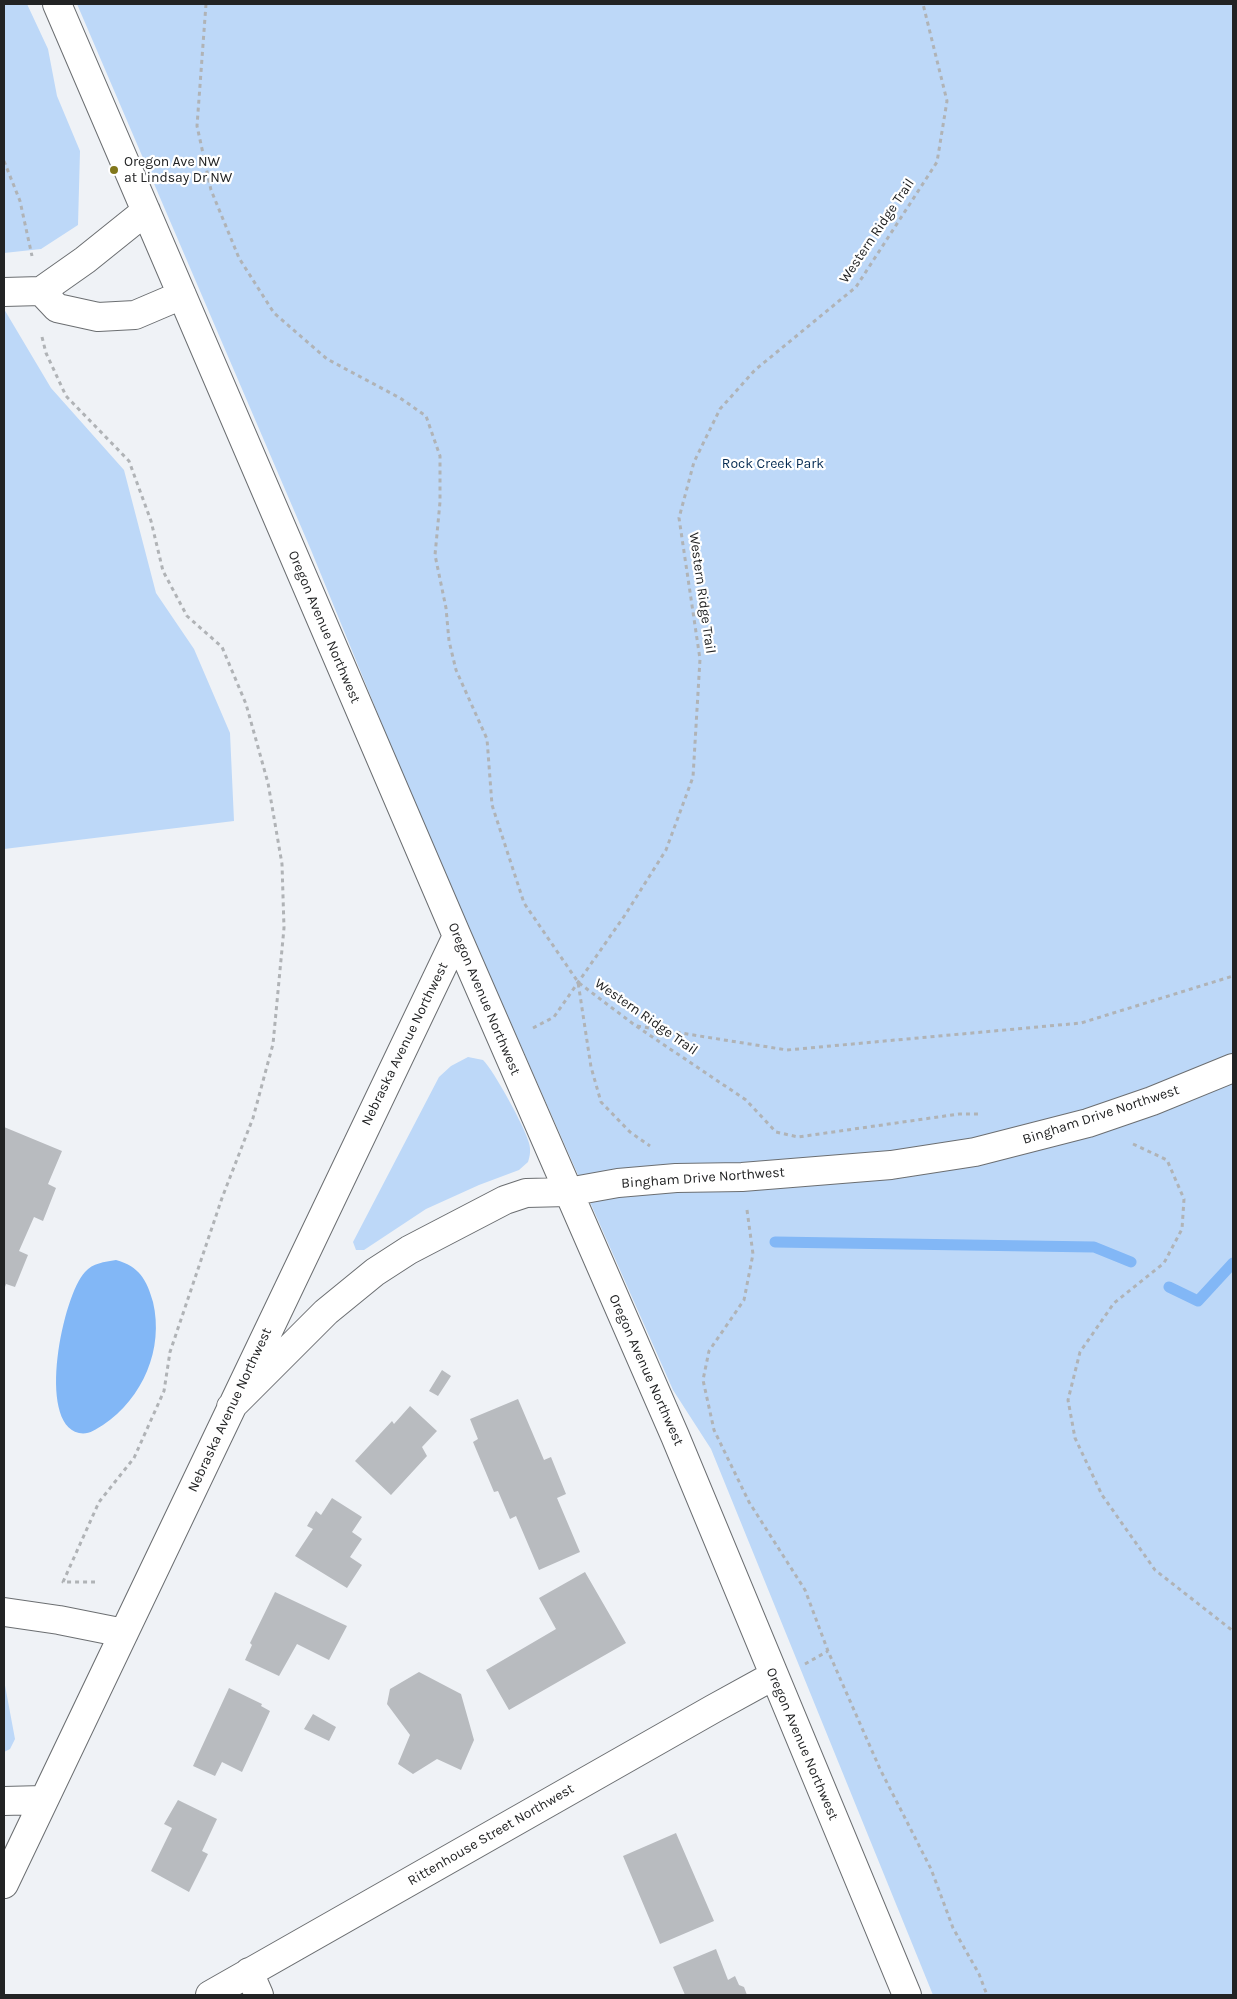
<!DOCTYPE html>
<style>
body{margin:0}
#map{position:relative;width:1237px;height:1999px;overflow:hidden;background:#eff2f6;font-family:Karla,sans-serif}
canvas{display:block}
.frame{position:absolute;inset:0;border:5px solid #222324;pointer-events:none}
</style>
<div id="map">
<canvas width="1237" height="1999"></canvas>
<div class="frame"></div>
</div>
<script>
const context = document.querySelector('canvas').getContext('2d');
context.lineJoin = 'round';
function fillPath(path, color) {
  context.fillStyle = color;
  context.fill(path, 'evenodd');
}
function stroke(path, color, width, dash) {
  context.strokeStyle = color;
  context.lineWidth = width;
  context.lineCap = dash ? 'butt' : 'round';
  context.setLineDash(dash || []);
  context.stroke(path);
}
function write(font, color, halo, rows, align = 'center') {
  context.font = font + ' Karla,sans-serif';
  context.lineWidth = 4.5;
  context.setLineDash([]);
  context.textBaseline = 'middle';
  context.strokeStyle = halo;
  context.fillStyle = color;
  for (const [text, x, y, turn = 0] of rows) {
    context.save();
    context.translate(x, y);
    context.rotate((+turn || 0) * Math.PI / 180);
    context.textAlign = isNaN(turn) ? turn : align;
    if (halo) context.strokeText(text, 0, 0);
    context.fillText(text, 0, 0);
    context.restore();
  }
}
const green = new Path2D(`
 M4 4H27L48 49 57 96 80 151 78 225 41 249 4 253Z
 M77 4H1233V1995H933L711 1449 673 1390 419 815 311 550Z
 M4 309 51 388 124 470 156 593 194 649 230 733 234 821 4 849Z
 M468 1057 483 1060C494 1071 525 1127 529 1143 531 1150 530 1156 528 1162L519 1170 479 1185 426 1209 364 1250H356L353 1242 439 1077 451 1066Z
 M4 1680 15 1739 10 1749 4 1752Z`);
const water = new Path2D(`
 M116 1260C139 1266 147 1280 153 1302 164 1349 143 1398 103 1425 95 1430 88 1435 79 1433 36 1423 63 1295 85 1272 93 1263 104 1262 116 1260Z`);
const stream = new Path2D(`
 M775 1242 1094 1247 1131 1262
 M1169 1287 1198 1301 1233 1263`);
const building = new Path2D(`
 M4 1127 62 1151 48 1184 56 1188 43 1221 34 1217 19 1251 28 1255 15 1287 6 1284 4 1290Z
 M442 1370 451 1376 438 1396 429 1391Z
 M518 1399 544 1460 551 1457 566 1494 557 1498 580 1552 539 1570 516 1516 510 1519 498 1491 494 1492 473 1442 478 1439 470 1419Z
 M410 1406 437 1431 422 1447 427 1456 391 1495 355 1461 392 1421 394 1424Z
 M332 1498 362 1517 352 1532 362 1539 350 1557 362 1565 347 1588 295 1556 313 1529 307 1526 316 1511 321 1515Z
 M585 1572 626 1643 509 1710 486 1670 556 1629 539 1598Z
 M275 1592 347 1626 329 1660 297 1644 279 1676 245 1660 252 1645 250 1643Z
 M419 1672 461 1694 474 1740 461 1770 437 1759 413 1774 398 1764 410 1735 387 1704 390 1689Z
 M229 1688 262 1704 261 1706 270 1711 242 1772 222 1762 215 1776 193 1766Z
 M313 1714 336 1727 329 1741 304 1729Z
 M178 1800 217 1819 202 1851 208 1854 189 1892 151 1871 172 1828 164 1824Z
 M676 1833 714 1921 660 1944 623 1856Z
 M716 1949 728 1980 735 1976 739 1985 744 1987 747 1995H685L673 1967Z`);
const path = new Path2D(`
 M206 4 197 126 211 190 239 258 274 313 327 359 400 398 426 416 440 456V502L435 555 446 608 449 641 456 670 487 739 492 805 524 903 578 982 591 1067 601 1102 630 1132 650 1146
 M4 161 20 201 32 256
 M42 337 46 353 66 396 129 461 151 521 163 571 187 616 222 647 246 704 268 783 282 864 284 928 273 1044 253 1118 222 1198 170 1352 164 1391 134 1458 99 1502 63 1582H95
 M579 983 636 1026 746 1100 776 1132 798 1137 959 1114H980
 M637 1026 787 1050 1081 1023 1233 976
 M533 1028 554 1017 625 915 666 850 693 777 700 659 679 518 694 462 720 409 755 370 856 287 937 162 947 101 923 4
 M1133 1144 1167 1160 1184 1199 1182 1229 1164 1263 1114 1303 1080 1352 1068 1400 1075 1438 1102 1495 1155 1570 1233 1631
 M747 1210 753 1254 744 1300 709 1351 703 1380 714 1430 749 1502 805 1590 828 1651 880 1769 931 1869 953 1928 979 1974 987 1995
 M805 1664 828 1651`);
const minor = new Path2D(`
 M57 4 457 936 675 1436 907 1995
 M41 291 57 308 98 317 135 315 182 295
 M4 292 41 291 85 260 146 211
 M231 1407 326 1312 375 1272 409 1250 505 1200 526 1193 568 1192 618 1183 676 1178 742 1177 891 1165 975 1152 1088 1123 1152 1101 1233 1068
 M4 1612 59 1620 124 1633
 M4 1801 43 1800
 M4 1884 457 936
 M249 1972 259 1995
 M210 1995 713 1709 773 1676`);
const markers = [
 [114,170,5,"#81771b"]
];
const poiNames = [
 ["Oregon Ave NW",124,162],
 ["at Lindsay Dr NW",124,178]
];
const streetNames = [
 ["Western Ridge Trail",877,231,-56],
 ["Western Ridge Trail",702,593,82],
 ["Oregon Avenue Northwest",324,627,67],
 ["Oregon Avenue Northwest",484,999,67],
 ["Western Ridge Trail",646,1017,35],
 ["Nebraska Avenue Northwest",405,1044,-64],
 ["Bingham Drive Northwest",1101,1115,-18],
 ["Bingham Drive Northwest",703,1178,-4],
 ["Oregon Avenue Northwest",646,1370,66],
 ["Nebraska Avenue Northwest",230,1410,-65],
 ["Oregon Avenue Northwest",802,1744,67],
 ["Rittenhouse Street Northwest",491,1835,-30]
];
const parkNames = [
 ["Rock Creek Park",773,464]
];
fillPath(green, '#bdd8f8');
fillPath(water, '#82b7f6');
stroke(stream, '#82b7f6', 11);
fillPath(building, '#b8bbbf');
stroke(minor, '#6b6e71', 30);
stroke(path, '#b0b3b6', 3, [4, 4]);
stroke(minor, '#fff', 28);
for (const [x, y, r, color] of markers) {
  const dot = new Path2D();
  dot.arc(x, y, r, 0, 2 * Math.PI);
  context.fillStyle = color;
  context.fill(dot);
  stroke(dot, '#fff', 2);
}
write('14px', '#222324', '#fff', poiNames, 'left');
write('14px', '#222324', '#fff', streetNames);
write('14px', '#052b52', '#fff', parkNames);
</script>
